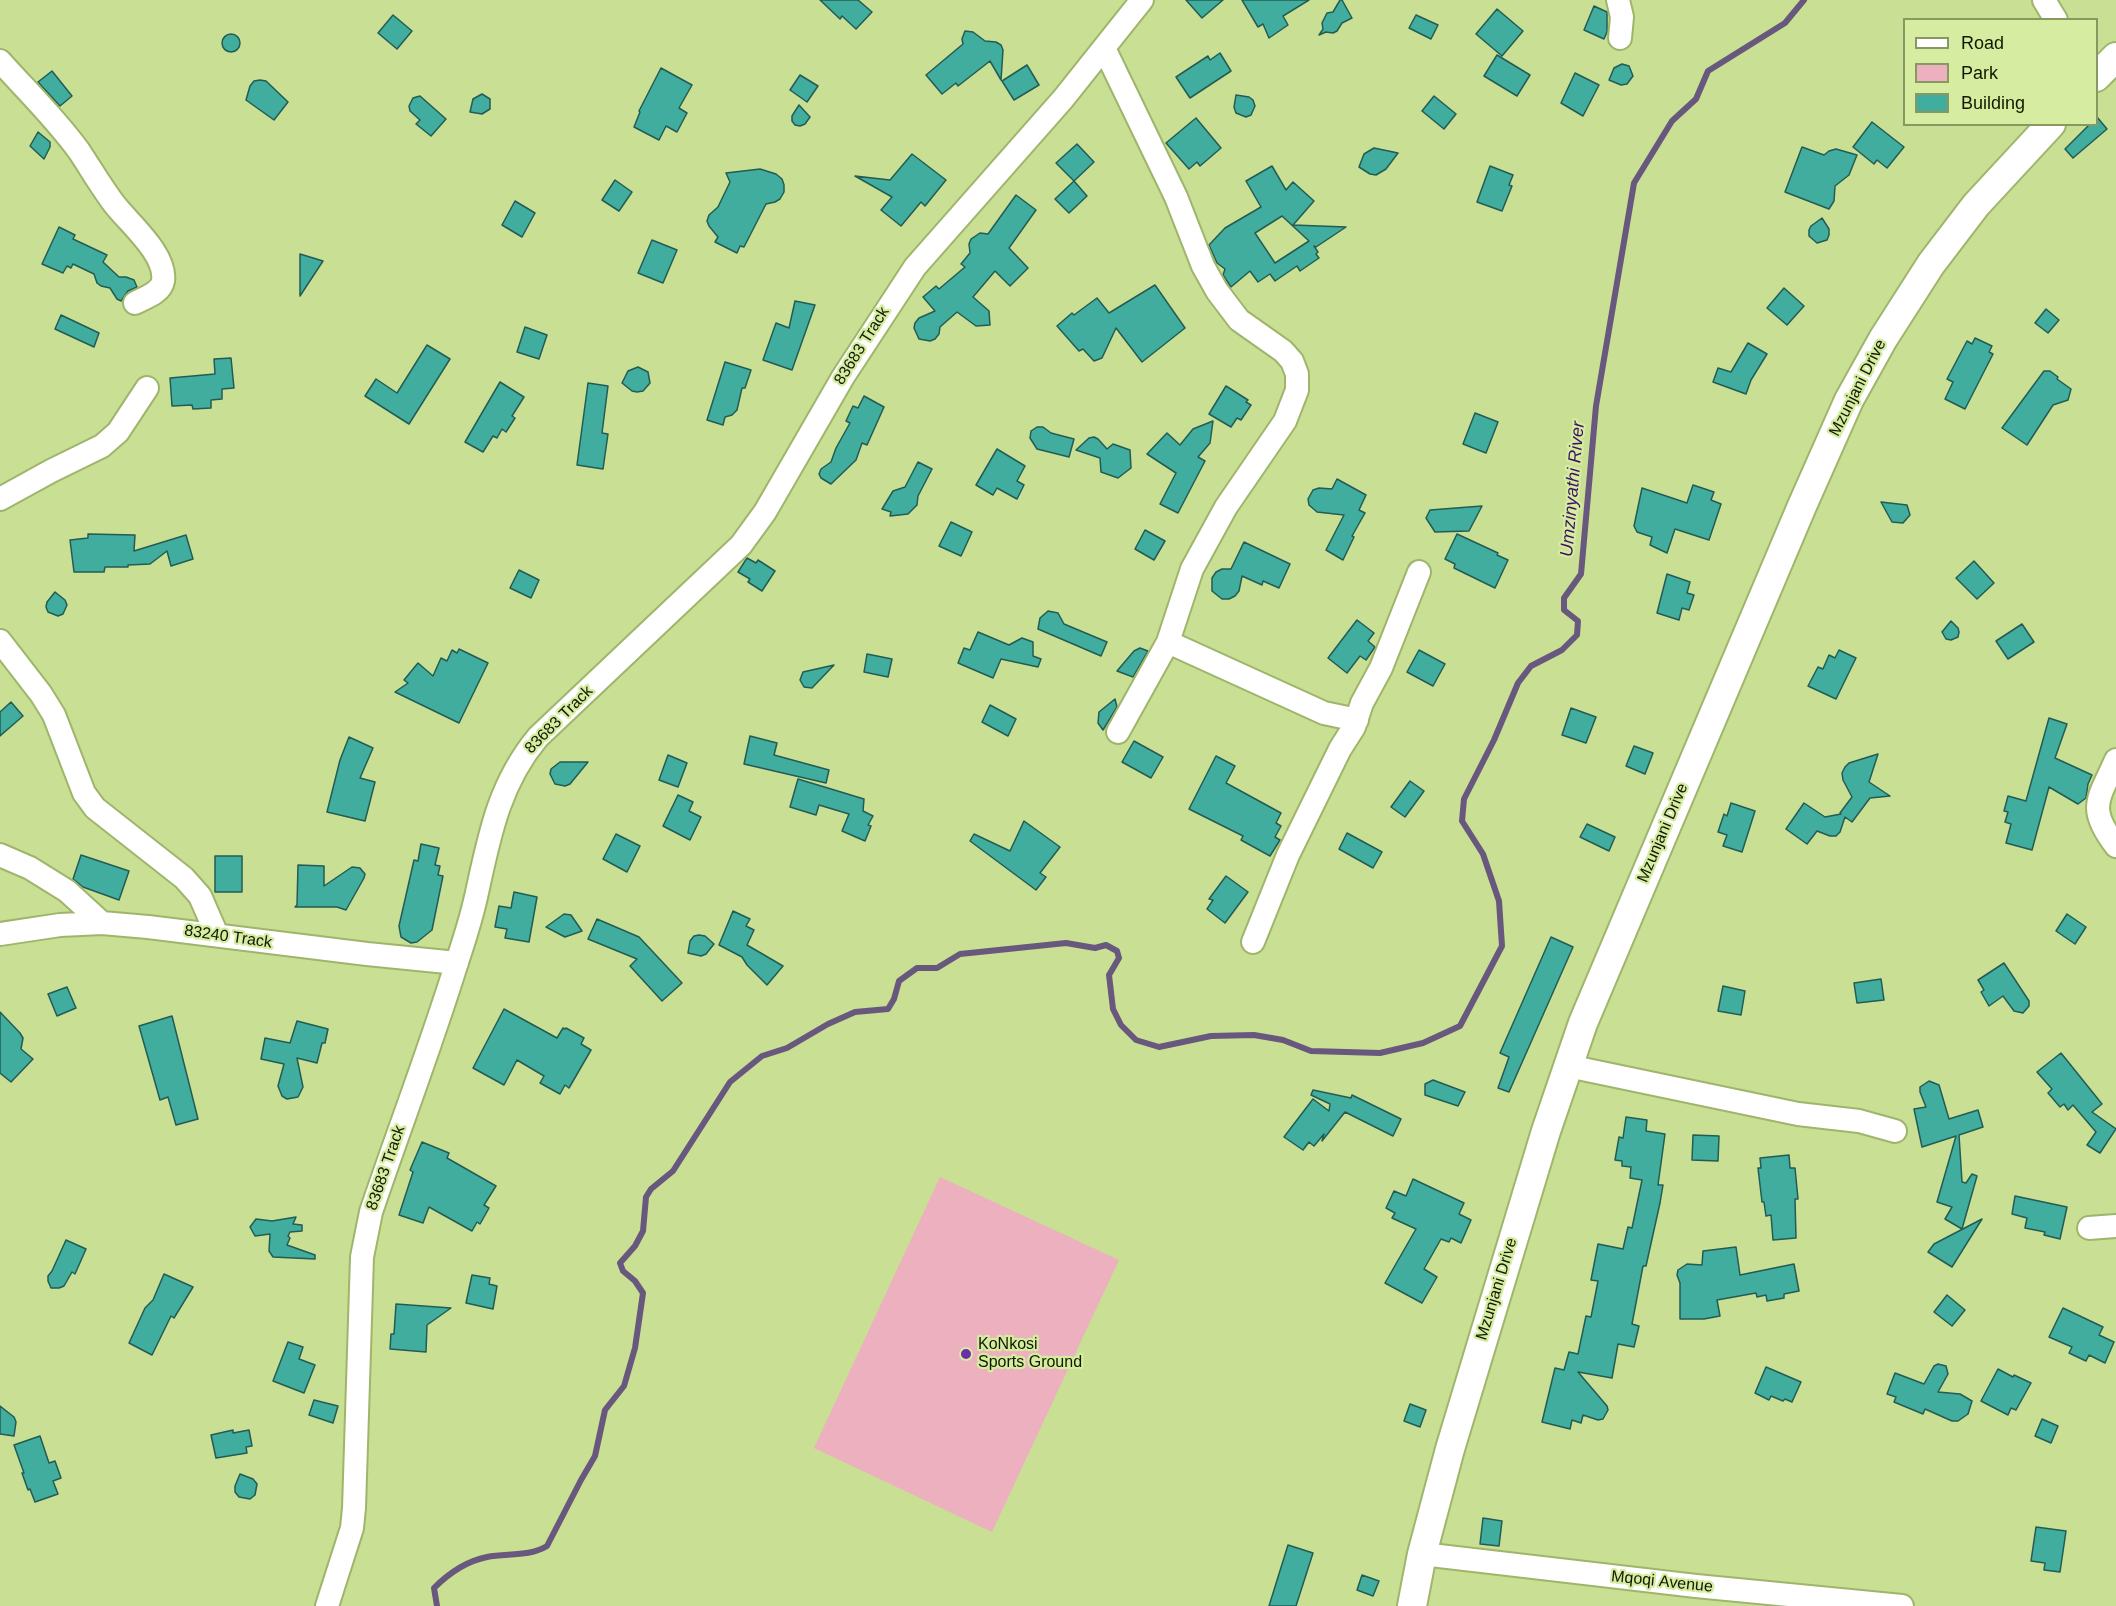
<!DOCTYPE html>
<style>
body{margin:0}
#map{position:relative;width:2116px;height:1606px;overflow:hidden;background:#c8df94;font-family:Arial,sans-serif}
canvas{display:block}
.legend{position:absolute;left:1903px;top:18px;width:195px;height:108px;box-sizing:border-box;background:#d5eca1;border:2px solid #879861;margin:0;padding:8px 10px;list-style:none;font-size:18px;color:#121900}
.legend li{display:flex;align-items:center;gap:12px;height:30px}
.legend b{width:30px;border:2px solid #879861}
</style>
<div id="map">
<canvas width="2116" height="1606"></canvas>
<ul class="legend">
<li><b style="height:8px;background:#fff"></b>Road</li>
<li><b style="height:16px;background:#edb0bf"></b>Park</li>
<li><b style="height:16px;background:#40ad9e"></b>Building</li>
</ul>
</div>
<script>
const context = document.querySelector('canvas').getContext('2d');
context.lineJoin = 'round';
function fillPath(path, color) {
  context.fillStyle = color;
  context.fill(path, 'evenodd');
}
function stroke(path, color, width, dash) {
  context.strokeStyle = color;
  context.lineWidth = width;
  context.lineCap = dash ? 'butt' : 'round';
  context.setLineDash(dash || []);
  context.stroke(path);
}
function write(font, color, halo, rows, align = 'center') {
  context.font = font + ' Arial,sans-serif';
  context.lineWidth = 4.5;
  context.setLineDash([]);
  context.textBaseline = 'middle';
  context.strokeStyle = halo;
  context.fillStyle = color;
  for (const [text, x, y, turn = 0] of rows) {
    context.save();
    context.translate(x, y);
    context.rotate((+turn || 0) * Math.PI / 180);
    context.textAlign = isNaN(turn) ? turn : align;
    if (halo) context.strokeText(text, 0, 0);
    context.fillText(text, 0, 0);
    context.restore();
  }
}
const green = new Path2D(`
 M940 1177 1119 1260 992 1532 814 1448Z`);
const stream = new Path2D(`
 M437 1606 434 1588C448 1574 467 1561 487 1557 507 1553 529 1557 547 1546L581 1480 595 1456 605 1410 624 1386 635 1348 643 1293 635 1281 623 1271 620 1263 635 1246 643 1231 646 1197 651 1189 673 1171 730 1082 762 1056 787 1048 828 1024 855 1012 888 1009 894 999 899 981 917 968H937L960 954 1066 943 1095 948 1106 945 1117 951 1119 958 1109 975 1113 1009 1121 1025 1136 1040 1159 1047 1211 1036 1254 1035 1283 1040 1311 1051 1380 1053 1423 1043 1460 1026 1502 946 1499 901 1483 854 1462 821 1464 799 1494 740 1518 683 1531 666 1562 650 1577 635 1578 621 1564 610V598L1581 574 1596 406 1634 183 1672 121 1696 99 1708 71 1785 23 1804 0`);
const building = new Path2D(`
 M820 0H858L872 12 856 29 842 16 840 19Z
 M1186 0H1223L1202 18Z
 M1242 0H1309L1283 16 1288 25 1269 38 1263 24 1258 27Z
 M1340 0H1342L1352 18 1342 23 1337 31 1333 33 1326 32 1319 35 1323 29 1322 23 1327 13 1333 12Z
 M1594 6 1607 12V32L1604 39 1584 30Z
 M1497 9 1523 31 1502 56 1476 34Z
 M393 15 412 31 397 49 378 33Z
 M1416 15 1438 25 1431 39 1409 28Z
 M965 31 973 32 985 41 996 42 1001 45 1003 50 1001 80 990 61 958 86 956 83 942 94 926 75 963 44 962 39Z
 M222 43a9 9 0 1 1 18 0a9 9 0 1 1-18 0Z
 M1220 53 1231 71 1190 98 1176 77 1208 56 1210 60Z
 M1497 55 1530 75 1517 96 1484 76Z
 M1622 64 1629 66 1633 76 1627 84 1621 85 1609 80 1614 68Z
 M1027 65 1039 85 1014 100 1002 81Z
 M661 68 692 85 679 108 687 113 677 132 666 126 659 140 634 127 640 112 639 111Z
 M52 71 72 96 60 106 38 82Z
 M1575 73 1599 85 1583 116 1561 103Z
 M800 75 818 86 807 102 790 90Z
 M260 80 266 81 288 102 274 120 246 100 250 86 254 81Z
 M482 94 490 99V109L482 114 470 112 473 99Z
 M1236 95 1249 97 1253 100 1255 106 1251 115 1246 117 1236 113 1234 107Z
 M420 96 446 119 431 136 416 124 420 120 410 111 409 106 413 98Z
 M1434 96 1456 114 1444 129 1422 111Z
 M799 105 810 117 805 124 800 126 795 125 792 121V116Z
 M2097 117 2107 129 2073 158 2065 149 2090 124H2097Z
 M1196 118 1221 148 1200 166 1197 162 1189 169 1166 143Z
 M1872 122 1904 147 1887 168 1877 160 1874 164 1853 147Z
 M38 132 50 142V147L44 159 30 146Z
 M1077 144 1094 162 1074 181 1087 196 1069 213 1055 199 1074 181 1056 163Z
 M1802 147 1824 155 1829 151 1836 149 1857 155 1849 175 1835 186 1834 201 1829 209 1785 192Z
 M1374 148 1398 153 1386 169 1376 175 1370 174 1359 167 1364 154Z
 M912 154 946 180 925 206 921 202 901 226 881 210 892 197 855 176 890 180Z
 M1272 166 1286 190 1293 182 1314 201 1293 225 1346 227 1316 247 1314 246 1318 252 1316 254 1319 258 1300 271 1297 266 1275 281 1270 274 1258 282 1250 271 1231 287 1223 275 1225 269 1217 263 1209 245 1225 228 1261 207 1246 181ZM1282 216 1309 241 1275 263 1255 233Z
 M1490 166 1513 175 1509 185 1512 186 1502 211 1477 202Z
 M760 169 776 174 782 179 784 185V192L780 199 775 202 766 204 744 247 740 246 737 253 715 242 718 237 709 226 707 221 709 215 718 207 730 182 726 173Z
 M615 180 632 192 619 211 602 200Z
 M1016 195 1036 210 1009 248 1028 268 1010 286 995 271 973 297 989 311 990 325 976 326 957 312 940 327 939 334 935 339 930 341 919 339 914 328 915 323 919 318 935 311 923 297 936 286 939 289 965 267 961 264 970 253 969 244 971 239 980 233 988 234Z
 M515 201 535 213 522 237 502 225Z
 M1822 218 1829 229V235L1827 240 1817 243 1809 236V230L1811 226Z
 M59 227 75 235 73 239 107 255 103 262 119 277H126L134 280 137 287 128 291 121 301 117 299 110 288 101 286 97 283 94 274 73 264 71 268 67 266 63 273 42 264Z
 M652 240 677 250 663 283 638 273Z
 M300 254 323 261 300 296Z
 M1155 285 1185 328 1142 362 1116 328 1102 358 1094 361 1083 349 1079 351 1057 326 1072 313 1074 315 1097 298 1109 313Z
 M1784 288 1804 306 1787 325 1767 308Z
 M795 301 815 305 792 370 763 360 776 323 789 328Z
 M2046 309 2059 320 2048 333 2035 323Z
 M61 315 99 333 94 347 55 329Z
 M525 327 547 335 539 359 517 352Z
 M1975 338 1992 346 1989 352 1993 354 1965 409 1945 399 1953 382 1947 379 1967 341 1972 344Z
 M1748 343 1767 354 1751 380 1746 394 1713 382 1718 368 1731 372Z
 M427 345 450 359 409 424 365 396 376 379 397 393Z
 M231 358 234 388 222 389V399L211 400V408L193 409 192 405 172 406 170 378 215 374 214 359Z
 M725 362 751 370 745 388H742L737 410 732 415 725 417 723 425 707 420Z
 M638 367 648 372 650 383 643 391 637 392 632 391 622 383 628 371Z
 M2044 371H2050L2058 377 2057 379 2071 389 2068 400 2053 405 2027 445 2002 428Z
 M500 382 524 397 512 416 515 418 506 432 502 429 497 438 493 436 483 452 465 442Z
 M588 383 608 386 602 433 608 434 603 469 577 465Z
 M1226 386 1248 400 1246 402 1251 405 1241 420 1237 418 1231 427 1209 414Z
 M864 396 884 407 867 445 862 443 856 460 831 484 821 478 819 474 821 469 831 462 836 448 850 423 846 421 853 406 858 408Z
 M1475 413 1498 422 1486 453 1463 444Z
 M1213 421 1210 443 1198 457 1205 461 1178 513 1160 504 1176 473 1147 454 1167 433 1180 445 1193 429Z
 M1037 427H1043L1051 433 1074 439 1069 457 1037 449 1030 438 1031 431Z
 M1094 437 1098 439 1107 449 1113 444 1130 450 1131 468 1118 478 1101 472 1100 458 1076 450 1089 438Z
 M997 449 1025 466 1017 481 1024 485 1017 499 997 488 993 495 976 485Z
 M918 462 932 469 918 496 917 505 908 514 890 516 891 512 882 509 893 491 905 487Z
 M1337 479 1366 495 1359 510 1365 513 1352 536 1354 537 1343 560 1326 550 1344 515 1317 512 1309 505 1308 499 1313 490 1319 488 1332 489Z
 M1693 485 1714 492 1711 500 1721 504 1709 540 1675 529 1667 553 1650 545 1652 537 1637 532 1634 526 1642 488 1687 503Z
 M1881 502 1907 505 1910 515 1903 523 1892 522Z
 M1482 506 1469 531 1435 532 1426 518 1430 510Z
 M951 522 972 532 961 556 939 546Z
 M1145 530 1165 541 1154 560 1135 549Z
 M88 534 135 535 134 551 186 535 193 559 171 566 167 551 150 564 128 565V567H105L104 572H74L70 540 88 538Z
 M1457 534 1498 553 1497 555 1508 560 1495 588 1454 568 1455 564 1445 559Z
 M1244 542 1290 564 1279 588 1263 581 1262 585 1242 576 1239 591 1235 596 1229 599H1222L1212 591V578L1216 572 1222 569H1231Z
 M747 558 756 563 758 560 775 571 762 591 748 582 750 579 738 572Z
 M1974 561 1994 583 1977 599 1956 578Z
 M519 570 539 580 531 598 510 588Z
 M1667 574 1690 582 1687 593 1694 595 1689 610 1682 608 1679 620 1657 613Z
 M55 592 65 600 67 605 63 614 58 616 48 612 46 607 47 602Z
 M1048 611 1058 613 1064 624 1107 642 1101 656 1038 629 1040 618Z
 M1357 620 1374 633 1368 641 1375 647 1366 660 1360 656 1347 673 1328 658Z
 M1951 621 1958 628 1959 632 1958 637 1951 640 1946 639 1942 632Z
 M2022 624 2034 642 2008 659 1996 641Z
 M978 632 1009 645 1022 638 1033 642V656L1041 659 1038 667 1001 659 993 678 958 663 964 648 970 650Z
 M1140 648 1148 651 1133 677 1117 671 1134 651Z
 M459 649 488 663 459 723 395 692 408 683 404 680 418 663 433 676 441 658 447 661 452 650 457 653Z
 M1419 650 1445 664 1433 686 1407 672Z
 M1839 650 1856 658 1836 699 1808 686 1818 667 1823 669 1829 655 1835 658Z
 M867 654 892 659 888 677 864 672Z
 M834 665 812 688 804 687 800 680 803 672Z
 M1115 699 1117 707 1103 730 1098 723 1099 712Z
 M11 702 23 716 0 736V712Z
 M990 705 1016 719 1008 736 982 722Z
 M1571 708 1596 717 1586 743 1562 735Z
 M2049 718 2067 724 2055 758 2092 775 2088 784 2086 798 2078 804 2049 787 2032 850 2006 843 2011 824 2005 822 2008 812 2004 811 2008 796 2026 801Z
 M750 736 777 743 774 755 829 770 826 783 744 764Z
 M349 737 373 748 360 778 375 782 365 821 327 812 340 760Z
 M1134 741 1163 757 1151 778 1122 762Z
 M1634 746 1653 753 1645 774 1626 766Z
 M1878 754 1869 782 1890 796 1870 798 1852 822 1845 817 1840 832 1836 836H1830L1817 831 1807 844 1786 829 1804 803 1825 817 1841 814 1840 813 1852 797 1843 780 1842 773 1845 767 1849 763Z
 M668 755 687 763 678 787 659 780Z
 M1216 756 1235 766 1226 783 1281 813 1276 823 1281 826 1275 837 1280 840 1270 856 1241 840 1243 836 1189 809Z
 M560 762H588L570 784 565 786 555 784 550 774 551 769Z
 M798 779 864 799 863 811 873 816 868 825 871 826 865 841 842 831 849 814 819 805 816 815 790 807Z
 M1410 781 1424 791 1405 817 1391 807Z
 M678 795 693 802 689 811 701 817 690 840 663 826Z
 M1731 803 1755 811 1742 852 1723 846 1727 835 1718 832 1724 814 1727 816Z
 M1024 821 1060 847 1040 873 1046 877 1036 890 970 841 974 834 1010 851Z
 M1587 824 1615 837 1609 851 1580 837Z
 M1347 833 1382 852 1373 868 1339 849Z
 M616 834 640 846 627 872 603 859Z
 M421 844 439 848 435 865 440 866 438 875 443 876 432 930 417 942 411 943 401 937 399 926 414 860 418 861Z
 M81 855 129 871 119 900 83 887 73 879Z
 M215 856H242V892H215Z
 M298 865 324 866V886L352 867 360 868 365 874 364 878 346 910 337 907H295L297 905Z
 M1226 876 1248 892 1225 923 1207 909 1213 900 1209 899Z
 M514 892 537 897 529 942 505 938 507 929 495 927 499 906 511 908Z
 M733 911 750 919 746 926 754 930 747 945 783 966 767 985 747 965 742 957 719 945Z
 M564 914 571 915 582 931 565 937 546 927Z
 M2067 914 2086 927 2075 944 2056 931Z
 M597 919 639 937 682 983 662 1001 630 966 637 959 588 939Z
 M699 935 705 936 714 944 706 954 701 956 688 953 690 941 694 936Z
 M1551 937 1573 947 1509 1092 1498 1088 1509 1057 1500 1053Z
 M2004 963 2029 1001V1006L2023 1013 2014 1011 2003 996 1989 1006 1981 992 1984 990 1978 980Z
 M1881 979 1884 1000 1857 1003 1854 983Z
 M1723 986 1745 991 1741 1015 1718 1011Z
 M67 987 76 1008 57 1016 48 994Z
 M504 1009 557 1038 563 1028 565 1029 566 1028 584 1038 581 1044 591 1050 569 1088 565 1085 560 1094 540 1083 544 1076 517 1060 504 1085 473 1068Z
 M0 1012 20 1033 23 1038 21 1049 33 1059 11 1082 0 1073Z
 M172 1016 198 1119 176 1125 168 1097 160 1100 139 1026Z
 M297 1021 328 1029 325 1043H322L317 1063 297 1058 303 1087 298 1097 287 1099 282 1096 278 1086 284 1064 261 1059 265 1038 290 1043Z
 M2061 1053 2102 1104 2092 1112 2116 1129 2100 1153 2087 1145 2096 1132 2073 1105 2068 1110 2064 1104 2060 1107 2048 1093 2052 1089 2037 1072Z
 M1433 1080 1465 1092 1458 1106 1425 1095V1084Z
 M1929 1081 1939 1085 1949 1119 1978 1110 1983 1127 1959 1135 1962 1182 1966 1183 1972 1174 1977 1176 1962 1229 1945 1219 1952 1207 1937 1202 1956 1136 1922 1147 1914 1109 1926 1107 1920 1092V1087Z
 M1313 1090 1351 1098 1352 1095 1401 1119 1393 1136 1345 1112 1322 1141 1324 1134 1314 1146 1309 1142 1303 1150 1284 1137 1313 1099 1329 1111 1330 1104 1311 1095Z
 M1626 1117 1647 1120 1646 1131 1665 1134 1658 1185H1663L1660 1203 1646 1266H1643L1632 1324 1639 1326 1634 1347 1618 1344 1612 1378 1578 1372 1607 1406 1608 1410 1603 1419 1598 1420 1583 1415 1581 1423 1572 1420 1570 1429 1542 1422 1555 1368 1564 1370 1569 1352 1578 1354 1586 1316 1591 1317 1598 1281 1591 1280 1598 1244 1623 1249 1628 1227 1632 1228 1642 1180 1630 1178 1631 1167 1622 1166V1161L1615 1160 1619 1137 1623 1138Z
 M1693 1135 1719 1136 1718 1161 1692 1160Z
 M422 1142 449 1153 447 1158 496 1186 484 1205 489 1208 480 1224 477 1222 472 1231 429 1207 423 1223 399 1215 413 1172 410 1170Z
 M1789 1155 1790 1168H1795L1798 1199H1795L1796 1238 1773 1240 1771 1215 1766 1216 1764 1202H1762L1758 1168H1761L1760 1158Z
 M1413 1179 1464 1203 1459 1214 1471 1220 1461 1243 1451 1238 1449 1242 1441 1239 1424 1269 1437 1277 1422 1303 1385 1283 1416 1229 1392 1218 1395 1213 1386 1208 1394 1191 1406 1196Z
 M2015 1196 2067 1207 2060 1239 2044 1235 2045 1232 2025 1228 2027 1218 2012 1214Z
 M296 1217 293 1224 302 1225V1231L290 1232 288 1236 290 1238 287 1245 315 1255V1259L273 1257 269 1251 270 1234 255 1236 250 1227 256 1219 272 1221Z
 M1982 1219 1952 1267 1928 1252 1934 1244Z
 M66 1240 86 1249 75 1274 72 1272 64 1286 59 1288H51L48 1281V1276L52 1271Z
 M1736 1247 1740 1275 1794 1264 1799 1291 1784 1294V1298L1767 1301 1766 1295 1757 1297 1756 1293 1717 1300 1720 1316 1704 1319H1680V1283L1677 1275 1678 1270 1687 1264 1702 1265 1703 1251Z
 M164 1274 193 1287 174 1318 171 1316 152 1355 129 1343 145 1308 153 1300Z
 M472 1275 490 1278 489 1284 497 1286 493 1309 466 1303Z
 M1947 1295 1965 1310 1952 1326 1934 1312Z
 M396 1304 451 1308 427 1325 426 1352 390 1349 391 1334H394Z
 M2063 1308 2103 1327 2099 1335 2114 1342 2105 1363 2089 1355 2086 1361 2069 1353 2072 1347 2049 1337Z
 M288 1342 303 1347 299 1359 315 1365 304 1393 273 1381Z
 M1938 1364 1946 1366 1948 1374 1938 1392 1960 1394 1972 1401 1968 1414 1958 1421H1952L1925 1409 1923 1414 1894 1402 1896 1397 1887 1394 1895 1373 1924 1384 1934 1366Z
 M1766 1367 1801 1382 1792 1402 1785 1399 1783 1401 1771 1396 1769 1400 1755 1393Z
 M1998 1369 2013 1377 2014 1375 2031 1383 2016 1410 2011 1408 2008 1415 1981 1401Z
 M314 1400 338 1406 333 1423 309 1415Z
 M1410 1404 1426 1410 1420 1427 1404 1421Z
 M0 1406 14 1417 16 1422 14 1436 0 1434Z
 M2042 1419 2058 1426 2051 1443 2035 1436Z
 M233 1430V1433L249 1430 252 1446 246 1447 247 1453 216 1458 211 1435Z
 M40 1436 49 1463 55 1461 61 1478 53 1481 58 1494 35 1502 30 1489 28 1490 22 1473H24L14 1445Z
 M240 1474 253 1479 257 1484 255 1495 250 1499 239 1497 235 1492V1486Z
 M1483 1518 1502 1521 1499 1546 1480 1544Z
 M2036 1527 2066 1531 2060 1572 2044 1570 2045 1563 2031 1561Z
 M1288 1545 1313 1553 1296 1606H1269Z
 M1362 1575 1379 1581 1373 1596 1357 1590Z`);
const minor = new Path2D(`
 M1618 0 1622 17 1620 38
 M2044 0 2056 20
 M1104 48 1176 197 1203 266 1217 291 1239 320 1283 351 1292 361 1297 374V390L1285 421 1226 507 1192 569 1168 642 1118 732
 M0 61C26 90 56 119 79 151 91 169 102 188 115 205 130 224 167 255 163 281 161 293 144 298 135 303
 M0 499 51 471 102 446 118 432 147 388
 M0 641 41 694 54 715 84 793 95 808 184 878 200 896 217 935
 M1168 642 1324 713 1357 720
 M2116 760C2099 799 2086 807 2116 846
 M0 855 30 868 67 891 102 923
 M0 934 60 925 102 923 148 927 367 954 457 963
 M1253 942 1288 855 1340 749 1354 727 1362 703 1381 668 1419 572
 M1568 1066 1798 1114 1859 1121 1895 1131
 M2089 1228 2116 1226
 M1422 1554 1696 1586 1902 1606
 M327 1606 352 1528 354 1508 362 1257 371 1212C399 1129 431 1046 457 962 464 941 471 919 476 897 489 838 498 785 538 737L741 545 765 512 843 377 915 267 1063 99 1142 0`);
const major = new Path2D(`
 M2096 77 2116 57
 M1412 1606 1422 1554 1450 1449 1546 1131 1583 1023 1802 506 1849 400 1883 339 1931 264 1976 205 2051 124`);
const markers = [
 [966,1354,6,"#6b30a6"]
];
const streetNames = [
 ["83683 Track",862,346,-58],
 ["Mzunjani Drive",1858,388,-63],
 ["83683 Track",559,720,-45],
 ["Mzunjani Drive",1663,833,-67],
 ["83240 Track",228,937,8],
 ["83683 Track",386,1168,-71],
 ["Mzunjani Drive",1497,1289,-73],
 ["Mqoqi Avenue",1662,1582,6]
];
const poiNames = [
 ["KoNkosi",978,1345],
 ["Sports Ground",978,1363]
];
const waterNames = [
 ["Umzinyathi River",1573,489,-85]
];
fillPath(green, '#edb0bf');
stroke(stream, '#68587d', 6);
fillPath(building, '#40ad9e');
stroke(building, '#235c53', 1.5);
stroke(minor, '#9fb56b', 26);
stroke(major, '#9fb56b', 32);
stroke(minor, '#fff', 22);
stroke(major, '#fff', 28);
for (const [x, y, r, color] of markers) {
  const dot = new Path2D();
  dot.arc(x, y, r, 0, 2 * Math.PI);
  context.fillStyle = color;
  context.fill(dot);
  stroke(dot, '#d5eca1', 2);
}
write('16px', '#121900', '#d5eca1', streetNames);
write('16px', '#121900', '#d5eca1', poiNames, 'left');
write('italic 18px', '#3c1462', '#d5eca1', waterNames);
</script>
